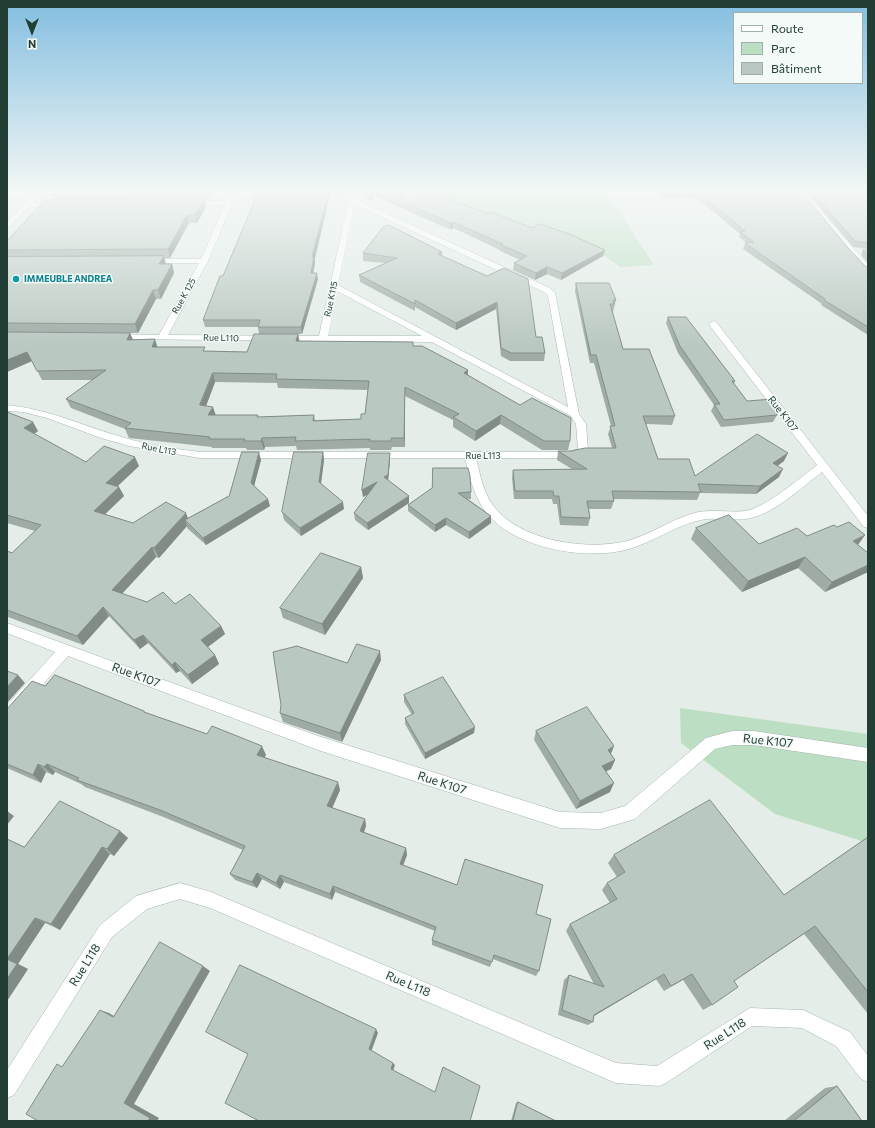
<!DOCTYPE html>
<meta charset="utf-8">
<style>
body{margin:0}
#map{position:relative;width:875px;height:1128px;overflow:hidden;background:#e4ede8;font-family:Commissioner,sans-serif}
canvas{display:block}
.frame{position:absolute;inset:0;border:8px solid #233f35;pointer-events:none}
.legend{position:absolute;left:733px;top:12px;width:130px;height:72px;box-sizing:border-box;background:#f4faf7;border:1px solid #a0afa9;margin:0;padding:5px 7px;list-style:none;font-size:12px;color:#233f35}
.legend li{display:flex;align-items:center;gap:8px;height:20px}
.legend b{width:20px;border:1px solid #a0afa9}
.north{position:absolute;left:12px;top:12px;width:40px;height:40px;-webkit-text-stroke:3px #f4faf7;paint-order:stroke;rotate:180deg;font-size:11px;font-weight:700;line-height:16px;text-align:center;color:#233f35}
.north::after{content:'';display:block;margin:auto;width:14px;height:18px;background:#233f35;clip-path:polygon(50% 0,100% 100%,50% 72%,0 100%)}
</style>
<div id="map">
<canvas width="875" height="1128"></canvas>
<div class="frame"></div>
<ul class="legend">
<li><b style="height:5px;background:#fff"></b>Route</li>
<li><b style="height:11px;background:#bcdfc3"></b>Parc</li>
<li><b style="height:11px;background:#b9c8c1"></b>Bâtiment</li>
</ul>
<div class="north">N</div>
</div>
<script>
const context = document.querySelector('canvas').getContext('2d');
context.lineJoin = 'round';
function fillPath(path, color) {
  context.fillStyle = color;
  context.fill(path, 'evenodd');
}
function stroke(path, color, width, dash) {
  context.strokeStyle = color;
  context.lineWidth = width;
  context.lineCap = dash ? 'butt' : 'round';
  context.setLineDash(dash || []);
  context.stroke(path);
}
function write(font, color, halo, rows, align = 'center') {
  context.font = font + ' Commissioner,sans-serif';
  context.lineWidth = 3;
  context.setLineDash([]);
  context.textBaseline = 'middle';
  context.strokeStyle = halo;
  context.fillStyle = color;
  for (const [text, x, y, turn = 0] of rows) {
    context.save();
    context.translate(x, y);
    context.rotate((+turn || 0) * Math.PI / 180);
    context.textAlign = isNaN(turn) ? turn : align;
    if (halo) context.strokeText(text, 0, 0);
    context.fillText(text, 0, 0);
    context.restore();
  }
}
const green = new Path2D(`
 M427 190H605L654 265 621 267 589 246 426 193Z
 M680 708 868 734V843L775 814 681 743Z`);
const minor = new Path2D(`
 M38 190H44L32 203H56L59 205 58 206 29 207 9 227 7 228V222Z
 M232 190H238L208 261 168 335 319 336 351 190H357L355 199 550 288 555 293 579 414 586 424 588 450 582 455 569 458H476C480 474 483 491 492 504 518 541 586 551 627 541 649 535 669 521 691 514 709 508 727 513 745 511 765 508 800 478 817 465L710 326 709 324 713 321 716 322 868 516V528L864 527 822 472C801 488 772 516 745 519 729 521 712 516 697 521 673 527 653 542 629 549 588 561 519 549 490 517 475 501 470 479 465 458H200L129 446 101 438 47 418 23 412 7 411V405C49 409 82 426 122 437 147 445 174 449 200 452H569L578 449 576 424 571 416 432 342 113 339 112 337 116 334 159 335 199 263H149L145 261 149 259H201L225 205 190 206 187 204 190 202 227 201ZM354 204 544 292 548 296 568 407 338 285ZM337 291 422 336H328Z
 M797 190H803L868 265V271H865L847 252Z
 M7 623 318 736 560 812 601 813 625 806 706 738 732 731H754L868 748V762L754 745H732L715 749 635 819 601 829 560 828 318 750 68 656 12 720 7 721V705L55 652 7 633Z
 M180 883 211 892 616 1063 657 1066 750 1008 803 1010 850 1032 868 1056V1082L861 1079 836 1046 802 1028 752 1026 666 1083 659 1086 616 1083 210 908 180 899 147 909 112 937 14 1095 7 1098V1070L100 925 136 896Z`);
const wall = new Path2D(`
 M53 190H214L209 200H204L206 207 197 223H189L170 258H164L166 264H172L174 273 161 299H156L138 333H130L133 340 157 347 206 351 247 352 259 334 258 327H205L203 320 223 276 252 207 258 190H351L349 194H330L315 258V263L313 273 318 279 302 334H298L299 341 413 346 468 370V375L570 441 568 450H542L500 424 475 441 453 427V420L405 396V447H392L391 450H370V448L297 450 296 446 265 447 264 450H247L246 448H212V447L129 438 125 429 71 408 66 399 93 380H42L32 361 7 372V241L54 200 52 195 54 193ZM215 382 277 383 278 388 368 390 365 414 361 419 315 420 314 415 258 417V415H216L206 406Z
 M357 190H405L404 200 489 214 532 228 605 250 603 256 561 280 547 274 535 280 513 270 514 263 520 260 500 251V250L462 232 453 228 451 230 374 196 372 201 358 194Z
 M651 190H800L848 248 866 267H868V335L821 305 822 304 743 249 745 243H747L739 237 740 234 703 203 693 197 661 198 657 190Z
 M805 190H868V249L853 247Z
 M863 250H868V263L861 255Z
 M442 252V256L536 337 545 353 544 361H510L501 356 496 309 456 330 415 307V311L360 282 359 275 385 263 363 261V253Z
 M576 283 616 300 613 312 623 349 675 416 672 425 646 424 658 459 695 476 784 461 777 466 779 477 756 494 700 493 697 500 613 499 614 501 611 509H589L590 518 588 526 560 525 557 504H553L552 499H514L512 478 513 470 572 469 557 460 558 451H571L612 448 608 434 611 426 594 363H590L575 291Z
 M668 317 735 381 734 384 747 401 777 415 773 422 721 427 711 411 714 405 678 353 666 323Z
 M7 412 38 431 34 434 86 462 139 466 118 486 119 487 124 496 105 514 133 523 188 518 229 496 261 460 254 486 270 506 206 545 187 528V526L159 558 156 557 122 594 147 602 175 604 221 626 225 634 208 647 215 655 219 664 192 684 180 671 176 673 148 643 140 649 109 616 83 645 8 617H7V551L12 553 35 531 7 523Z
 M323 452 324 460 321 484 344 509 301 536 284 520 282 512Z
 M390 453V460L388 481 409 496V503L368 530 355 520 354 513 367 495 363 497 362 490Z
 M432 488 471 492V499H468L491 516V523L469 539 446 525 435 532 408 511V505Z
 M696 528 759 544 807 536 858 545 868 553V572L825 592 798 568 742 592 691 539Z
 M361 567 363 578 325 635 283 618 280 608Z
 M381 660 342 742 283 722 280 713 347 663Z
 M45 686 144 711 146 713 266 755 264 757 340 790 332 808 365 819 366 826 364 832 406 848 407 855 403 865 536 914 539 971 536 976 493 959 490 967 432 945V940L435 931 335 892 332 900 284 882 280 889 262 879 257 888 235 880 230 874 243 850 166 818 85 787 81 784 55 772 53 775 46 772 41 783 7 768V709Z
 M404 695 474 733 425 759 405 724V718L412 715 404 702Z
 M536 731 614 746 611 754 615 760 611 769 606 771 610 792 576 809 534 740Z
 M120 831 128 838 114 856 110 854 60 930 45 923 18 964 28 969 7 1001V839L24 847Z
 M868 837V1014L804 934 734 981 712 1005 703 1010 683 980 664 991 656 979 594 1016 593 1022 588 1025 558 1015 564 980 569 975 594 984 566 931 570 924 610 903 602 890 607 883 617 877 608 863 614 855 784 895Z
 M837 1086 862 1121H784L825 1088Z
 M518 1102 556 1121H511L516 1103Z`);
const shadedWall = new Path2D(`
 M209 190H214L209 200 208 193Z
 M329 190H330V194L315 258V263L312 279 311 273 312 257Z
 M348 190H351L349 194Z
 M374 190V196L372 201 371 195Z
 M204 199 206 207 197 223 195 215Z
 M187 215 189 223 170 258 168 249Z
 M453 222V228L451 230V223Z
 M605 250 603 256 561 280 562 273Z
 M164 256 166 265 159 264Z
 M172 264 174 273 161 299 158 290Z
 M547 267V274L535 280 536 273Z
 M317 273 318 279 302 334 301 327Z
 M153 290 156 299 138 333 135 324Z
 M497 302 496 309 456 330V323Z
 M130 333 134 342 127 340Z
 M298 334 300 343 296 341Z
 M155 339 158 349 152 347Z
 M27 352 32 361 7 372V360Z
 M468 370 467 380 464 373Z
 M213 373 215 382 203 414 200 405Z
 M405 387V447L404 438Z
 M213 407 216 416 208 415Z
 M501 415 500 424 475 441 476 431Z
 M33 422 38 431 29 438 24 428Z
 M262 438 265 447 264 450 261 441Z
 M259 452 261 460 253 490 251 483Z
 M323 452 324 460 320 490 319 482Z
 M390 453V460L388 482 384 477Z
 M788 453 784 461 769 472 773 463Z
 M135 457 139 466 111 492 106 483Z
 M783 469 779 477 756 494 760 486Z
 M377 482V489L363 497 362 490Z
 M119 487 124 496 99 520 94 511Z
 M409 496V503L368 530 367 523Z
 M268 499 270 506 206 545 203 538Z
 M343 502 344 509 301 536 300 528Z
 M186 513 190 523 185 520 187 526 159 558 154 548Z
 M491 516V523L469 539V532Z
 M446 518V525L435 532V525Z
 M865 535 858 545 853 541Z
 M152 547 156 557 117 599 112 590Z
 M805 557 798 568 742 592 748 581Z
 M868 565V572L825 592 832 582Z
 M361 567 363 578 325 635 322 624Z
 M103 607 109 616 83 645 77 636Z
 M221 626 225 634 205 649 201 640Z
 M143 635 148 643 140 649 134 640Z
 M380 651 381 660 342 742 340 733Z
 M215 655 219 664 192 684 188 675Z
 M175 662 180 671 176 673 172 665Z
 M18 675 25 683 7 703V687Z
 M475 727 474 733 425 759V753Z
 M262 746 266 755 261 763 257 755Z
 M614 746 610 755 608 750Z
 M615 760 611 769 599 775 602 766Z
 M38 764 46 772 41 783 33 775Z
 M47 764 55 772 53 775 44 767Z
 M338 782 340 790 330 813 327 806Z
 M614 783 610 792 576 809 580 801Z
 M7 811 14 816 7 825Z
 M365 819 366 826 362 838 360 831Z
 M120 831 128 838 114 856 107 849Z
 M102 847 110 854 60 930 51 924Z
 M406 848 407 855 401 871 400 864Z
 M257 873 262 879 257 888 252 882Z
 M280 875 284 882 280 889 276 883Z
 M333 886 335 892 332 900 330 894Z
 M35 918 45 923 18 964 28 969 7 1001V959Z
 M203 966 210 971 134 1104 159 1118 157 1121H148L124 1103Z
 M664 974 656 979 589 1019 594 1015Z
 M100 1010 109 1013 122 1021 113 1017Z
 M376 1029 378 1033 371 1052 369 1049Z
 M393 1063 395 1065 393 1071 391 1069Z`);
const building = new Path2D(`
 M57 190H209L208 193 52 195Z
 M258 190H329L312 257 314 256 311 273H317L301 327H258L260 320H203L220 276H223L252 207Z
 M360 190H404L403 200 428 191 489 214 492 212 532 228 540 224 569 234 605 250 562 273 547 267 536 273 514 263 527 256 501 245 503 244 462 226 453 222 451 223 374 190 371 195Z
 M660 190H800L848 248 866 267H868V327L824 300 825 299 745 243 754 242 740 232 745 231 705 198 695 192 662 193Z
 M811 190H868V243L855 241Z
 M204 199 195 215H187L168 249 7 250V241L45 200Z
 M389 225 442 252 438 254 487 276 504 268 528 279 536 337H542L545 353H511L501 348 497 302 456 323 415 300V304L359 275 397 258 363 253 383 227Z
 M863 250H868V255Z
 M164 256 159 264H172L158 290H153L135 324 7 323V257Z
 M576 283H609L616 300H613L614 304H610L623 349H649L675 416H643L658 459H689L695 476 757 434 788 453 773 463 783 469 760 486 698 484 701 492 612 491 614 501H587L590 518 561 517 559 496H554L553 491H515L513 470 587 469 558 451H571L585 448H616L610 426H615L596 355H591Z
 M668 317H686L735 381H732L747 401 773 399 775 402 777 415 724 420 714 404H720L680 346Z
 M7 332 130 333 127 340 155 339 152 347H205L203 351 247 352 254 334H298L296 341 413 342V346H422L468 370 464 373 520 405 532 398 571 418 570 441H544L501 415 476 431 453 417 459 414 405 387 404 438H391V441H369L370 439 295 441 296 437 262 438 261 441H244L245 439H209L210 437 125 428 131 423 66 399 106 370 37 371 27 352 7 360ZM213 373 277 374 276 379 369 381 365 414H361V419L313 421 314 415 257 417 258 415H208L213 407 200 405Z
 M7 412 33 422 24 428 86 462 104 446 135 457 106 483 119 487 94 511 133 523 166 502 186 513 154 548 152 547 112 590 147 602 163 592 175 604 190 594 221 626 201 640 215 655 188 675 175 662 172 665 143 635 134 640 103 607 77 636 7 610V551L12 553 41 525 7 515Z
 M242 452H259L251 483 268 499 203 538 185 520 229 496Z
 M294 452H323L319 482 343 502 300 528 282 512Z
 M368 453H390L388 475 384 477 409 496 367 523 354 513 377 482 362 490Z
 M433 468H468L470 476 471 492 458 493 491 516 469 532 446 518 435 525 408 505 432 488Z
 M729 515 759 544 797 528 807 536 834 525 837 527 849 522 865 535 853 541 868 553V565L832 582 805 557 748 581 696 528Z
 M321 553 361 567 322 624 280 608Z
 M357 644 380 651 340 733 280 713 281 705 273 652 297 646 347 663Z
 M7 671 18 675 7 687Z
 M55 675 144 711V712L207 734 212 726 262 746 257 755 338 782 327 806 365 819 360 831 406 848 400 864 457 885 465 859 543 885 536 914 551 919 539 971 494 955 492 962 432 940 436 927 333 886 330 894 280 875 276 883 257 873 252 882 230 874 245 846 160 810 77 780 79 778 47 764 44 767 38 764 33 775 7 764V713L8 712H7V709L32 681 45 686Z
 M443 677 475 727 425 753 405 718 414 713 404 695Z
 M587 707 614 746 608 750 615 760 602 766 614 783 580 801 536 731Z
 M710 800 784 895 868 837V992L815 926 734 981 738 987 712 1005 692 974 671 986 664 974 594 1015 593 1022 562 1010 569 975 604 987 570 924 617 899 607 883 625 872 614 855Z
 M60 801 120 831 107 849 102 847 51 924 35 918 7 959 17 964 7 979V839L24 847Z
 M160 942 203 966 124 1103 150 1118 148 1121H38L26 1114 57 1064 62 1067 100 1010 113 1017Z
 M240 965 376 1029 369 1049 393 1063 391 1069 435 1092 443 1067 480 1086 470 1121H259L225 1103 248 1054 206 1032Z
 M837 1086 862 1121H794Z
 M518 1102 556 1121H513Z`);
const markers = [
 [16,279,4,"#0f9aa8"]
];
const farCulturenames = [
 ["IMMEUBLE ANDREA",24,279]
];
const farStreetnames = [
 ["Rue K 125",184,296,-61],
 ["Rue K115",331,299,-78],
 ["Rue L110",221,338,1],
 ["Rue L113",159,449,11],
 ["Rue L113",483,456]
];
const streetNames = [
 ["Rue K107",783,414,52]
];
const nearStreetnames = [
 ["Rue K107",136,675,20],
 ["Rue K107",768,741,6],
 ["Rue K107",442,783,18],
 ["Rue L118",85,965,-58],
 ["Rue L118",408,984,23],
 ["Rue L118",725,1034,-33]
];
fillPath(green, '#bcdfc3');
stroke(minor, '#a6b5af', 1);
fillPath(minor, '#fff');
fillPath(wall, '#9faca6');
fillPath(shadedWall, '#828c87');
fillPath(building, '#b9c8c1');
stroke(building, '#828c87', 1);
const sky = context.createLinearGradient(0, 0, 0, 347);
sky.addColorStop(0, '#83bee0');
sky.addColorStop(0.55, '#f3f7f5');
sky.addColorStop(1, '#f3f7f500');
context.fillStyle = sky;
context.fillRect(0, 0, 875, 347);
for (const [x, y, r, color] of markers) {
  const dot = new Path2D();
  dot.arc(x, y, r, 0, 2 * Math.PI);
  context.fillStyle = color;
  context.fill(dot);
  stroke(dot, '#f4faf7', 1.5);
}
write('bold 9px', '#0d838f', '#f4faf7', farCulturenames, 'left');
write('9px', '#233f35', '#f4faf7', farStreetnames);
write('10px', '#233f35', '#f4faf7', streetNames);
write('12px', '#233f35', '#f4faf7', nearStreetnames);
</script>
